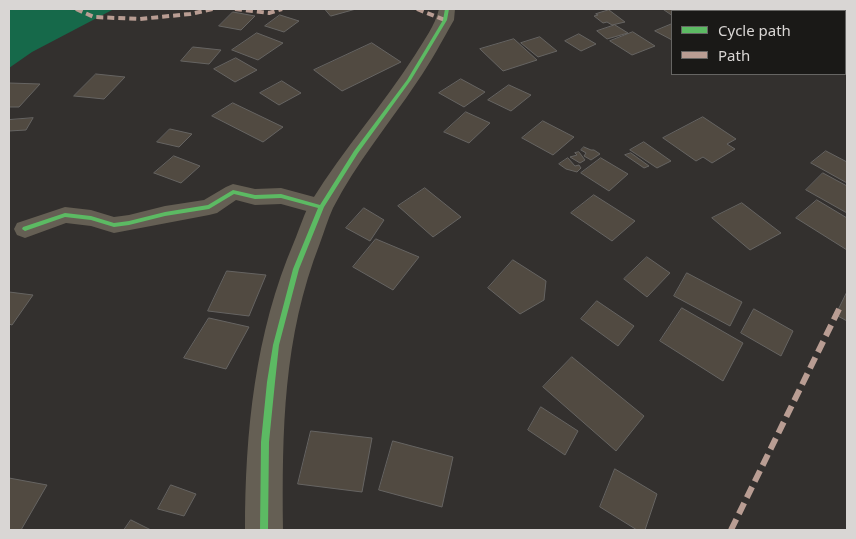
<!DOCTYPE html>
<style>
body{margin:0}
#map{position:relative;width:856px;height:539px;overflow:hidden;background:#33302e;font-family:"Noto Sans",sans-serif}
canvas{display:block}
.frame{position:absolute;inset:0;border:10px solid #d9d6d4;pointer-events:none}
.legend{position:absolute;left:671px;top:10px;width:175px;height:65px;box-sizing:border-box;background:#1a1917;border:1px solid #666563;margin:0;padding:6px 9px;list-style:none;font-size:15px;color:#d9d6d4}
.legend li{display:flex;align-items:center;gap:10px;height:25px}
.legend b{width:25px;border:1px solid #666563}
</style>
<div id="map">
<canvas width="856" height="539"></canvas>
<div class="frame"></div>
<ul class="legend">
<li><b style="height:6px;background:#5cba63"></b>Cycle path</li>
<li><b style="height:6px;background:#b99d93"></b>Path</li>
</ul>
</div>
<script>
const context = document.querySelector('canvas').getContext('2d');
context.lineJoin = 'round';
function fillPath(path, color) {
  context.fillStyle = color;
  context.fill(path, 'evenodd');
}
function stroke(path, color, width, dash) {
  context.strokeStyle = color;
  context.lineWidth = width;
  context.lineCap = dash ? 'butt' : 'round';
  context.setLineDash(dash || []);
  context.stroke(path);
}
const forest = new Path2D(`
 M9 9H114L32 52 9 68Z`);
const building = new Path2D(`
 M325 9H356L331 16Z
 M663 9H692L694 11H672V15Z
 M609 10 625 22 612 25 607 22 603 23 594 16 598 15 596 14Z
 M233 12 255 16 241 30 219 26Z
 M280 15 299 21 284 32 265 26Z
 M672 24V40L655 31Z
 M615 25 628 33 607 39 597 31Z
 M633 32 655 46 632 55 610 41Z
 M257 33 283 43 258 60 232 50Z
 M579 34 596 44 581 51 565 41Z
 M540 37 557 51 538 57 521 43Z
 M514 39 537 60 503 71 480 49Z
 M372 43 401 62 342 91 314 70Z
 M193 47 221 50 209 64 181 61Z
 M236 58 257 70 235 82 214 69Z
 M96 74 125 77 104 99 74 96Z
 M461 79 485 92 464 107 439 93Z
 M282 81 301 93 279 105 260 93Z
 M9 83 40 84 19 107H9Z
 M509 85 531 95 511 111 488 100Z
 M233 103 283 127 263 142 212 116Z
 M466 112 490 123 469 143 444 132Z
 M703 117 736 139 727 144 735 149 712 163 703 157 696 161 663 138Z
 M33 118 26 130 9 131V120Z
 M543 121 574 137 553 155 522 138Z
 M170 129 192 134 179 147 157 142Z
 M644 142 671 161 657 168 630 150Z
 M584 147 591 150H594L600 154 591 160 584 156 586 153 581 150Z
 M826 151 847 162V183L811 163Z
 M579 152 585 160 580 163 570 157 577 155 575 153Z
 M631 153 649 166 644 168 625 155Z
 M174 156 200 166 181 183 154 173Z
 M568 158 575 166 579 165 581 168 577 172 566 169 559 164Z
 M601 158 628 174 609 191 581 173Z
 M823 173 847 186V213L806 190Z
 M425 188 461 217 433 237 398 206Z
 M594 195 635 221 612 241 571 213Z
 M817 200 847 218V250L796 218Z
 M742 203 781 233 750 250 712 218Z
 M364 208 384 220 370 241 346 228Z
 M376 239 419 257 393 290 353 267Z
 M647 257 670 273 647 297 624 279Z
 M513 260 546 281 544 300 520 314 488 288Z
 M227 271 266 275 249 316 208 311Z
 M687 273 742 302 730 326 674 296Z
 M9 292 33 295 12 325 9 324Z
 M847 292V321L836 315Z
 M597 301 634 326 618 346 581 319Z
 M682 308 743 343 723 381 660 341Z
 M754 309 793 331 781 356 741 333Z
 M209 318 249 327 226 369 184 358Z
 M572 357 644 416 616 451 543 387Z
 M541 407 578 431 565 455 528 430Z
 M311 431 372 438 362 492 298 484Z
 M393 441 453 457 442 507 379 490Z
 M615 469 657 494 645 530H637L600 507Z
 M9 478 47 485 21 530H9Z
 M171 485 196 494 184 516 158 509Z
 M131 520 151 530H124Z`);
const minor = new Path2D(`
 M233 184 255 189 281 188 329 201 332 207 329 213 321 215 281 204 255 205 236 200 217 213 209 215 114 233 91 226 66 223 25 238 17 235 14 229 17 223 65 207 91 210 114 217 129 215 165 206 204 200 226 187Z`);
const tertiary = new Path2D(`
 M439 9H455L454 20C442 41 431 62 417 82 389 124 356 163 333 208 328 219 324 232 320 243 283 338 282 430 283 530H245C245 432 255 333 294 242 300 228 304 213 312 200 343 150 383 105 415 55 424 40 435 26 439 9Z`);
const quietFar1 = new Path2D(`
 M76 9 94 17 140 19 190 14 213 9
 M235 9 269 13 282 9
 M417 9 445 20`);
const quiet = new Path2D(`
 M731 530 840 307`);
const cycleway = new Path2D(`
 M445 9H449L447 20 411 80 358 153 324 207 299 269 279 345 275 382 269 442 268 530H260L261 442 267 382 273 345 293 269 318 208 281 198 255 199 234 194 209 209 165 216 129 225 114 227 91 220 65 217 25 231 22 229 23 227 65 213 91 216 114 223 129 221 165 212 208 205 233 190 255 195 281 194 320 205 354 151 407 80 443 20Z`);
fillPath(forest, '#16694a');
fillPath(building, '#514a41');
stroke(building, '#666462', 1);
fillPath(minor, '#655f54');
fillPath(tertiary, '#655f54');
stroke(quietFar1, '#b99d93', 4, [7, 4]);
stroke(quiet, '#b99d93', 6, [12, 6]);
fillPath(cycleway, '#5cba63');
</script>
